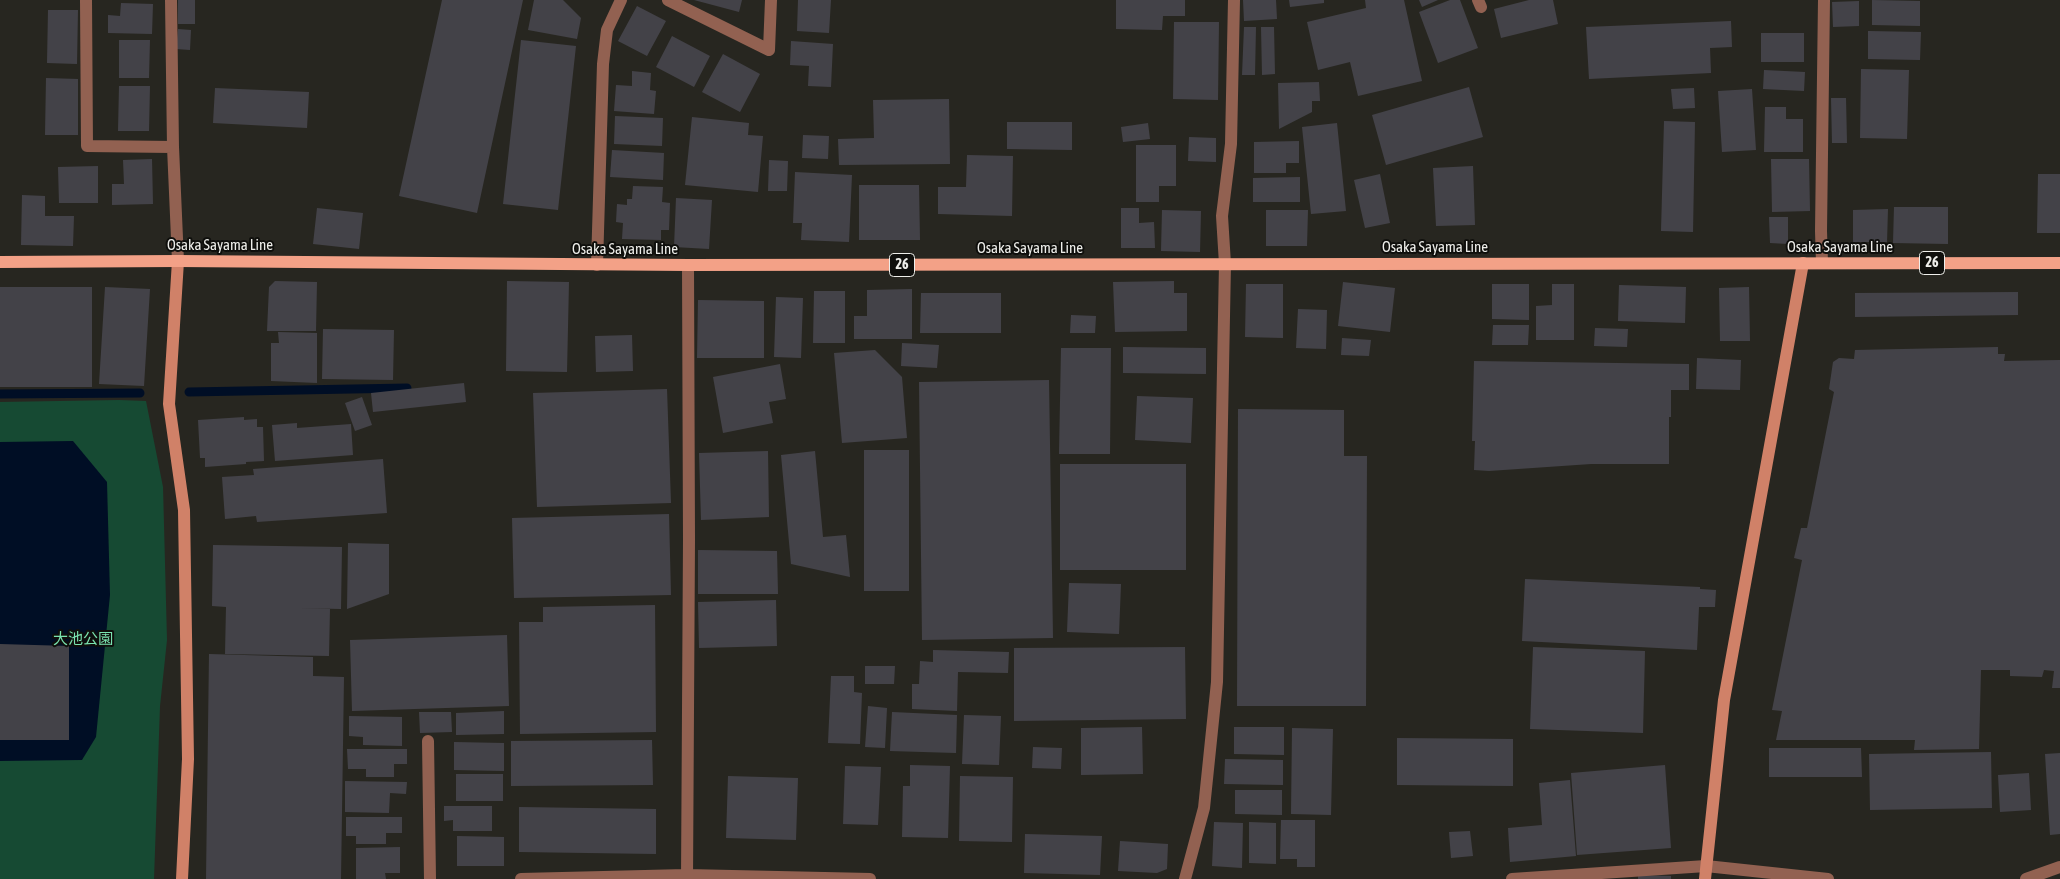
<!DOCTYPE html>
<meta charset="utf-8">
<style>
body{margin:0}
canvas{display:block;background:#272620}
</style>
<canvas width="2060" height="879"></canvas>
<script>
const context = document.querySelector('canvas').getContext('2d');
context.lineJoin = 'round';
function fillPath(path, color) {
  context.fillStyle = color;
  context.fill(path, 'evenodd');
}
function stroke(path, color, width, dash) {
  context.strokeStyle = color;
  context.lineWidth = width;
  context.lineCap = dash ? 'butt' : 'round';
  context.setLineDash(dash || []);
  context.stroke(path);
}
function write(font, color, halo, rows, align = 'center') {
  context.font = font + ' "Asap Condensed","Noto Sans JP",sans-serif';
  context.lineWidth = 4;
  context.setLineDash([]);
  context.textBaseline = 'middle';
  context.strokeStyle = halo;
  context.fillStyle = color;
  for (const [text, x, y, turn = 0] of rows) {
    context.save();
    context.translate(x, y);
    context.rotate((+turn || 0) * Math.PI / 180);
    context.textAlign = isNaN(turn) ? turn : align;
    if (halo) context.strokeText(text, 0, 0);
    context.fillText(text, 0, 0);
    context.restore();
  }
}
const green = new Path2D(`
 M119 400 146 401 163 487 167 640 160 706 154 879H0V402Z`);
const water = new Path2D(`
 M73 441 107 482 110 595 96 737 82 760 0 761V442Z`);
const stream = new Path2D(`
 M189 392 407 388
 M0 394 140 393`);
const building = new Path2D(`
 M178 0H195V24H178Z
 M442 0H523L477 213 399 196Z
 M534 0H563L581 18 577 39 528 30Z
 M694 0H742L739 12Z
 M798 0H831L829 33 797 31Z
 M1116 0H1185V16H1163L1162 30 1116 29Z
 M1243 0H1276L1277 19 1244 21Z
 M1289 0H1324V3L1290 7Z
 M1365 0H1404L1422 81 1358 96 1350 62 1318 70 1307 22 1366 8Z
 M1419 0H1438L1422 7Z
 M1450 0H1460L1478 48 1438 63 1419 12Z
 M1529 0H1553L1558 24 1501 38 1494 9Z
 M1872 0 1920 1V26L1872 25Z
 M1859 1V26L1833 27 1832 2Z
 M121 3 153 4 152 34 108 33V15L120 16Z
 M637 6 666 21 647 56 618 41Z
 M48 10H78L77 64 47 63Z
 M1731 21 1732 47 1710 48 1711 73 1589 79 1586 27Z
 M1174 22H1219L1218 100 1173 99Z
 M1244 27H1256L1255 75H1242Z
 M1261 27H1274L1275 74 1262 75Z
 M178 29 191 30 190 50 176 49Z
 M1868 31 1921 32 1920 60 1868 59Z
 M1761 33H1804V62H1761Z
 M672 36 710 56 694 87 656 67Z
 M119 40H150L149 78H119Z
 M521 40 576 46 558 210 503 204Z
 M791 41 833 44 831 87 808 86 809 66 790 65Z
 M723 54 760 74 740 112 702 92Z
 M1861 69 1909 70 1907 139 1860 138Z
 M1764 70 1805 72 1804 91 1763 89Z
 M632 71 651 73 650 90 656 91 654 114 614 111 616 85 632 86Z
 M46 78 78 79V135H45Z
 M1319 82 1320 101H1312V112L1279 129 1278 83Z
 M119 86H150L149 131H118Z
 M1469 87 1483 137 1386 165 1372 115Z
 M215 88 309 92 307 128 213 123Z
 M1694 88 1695 108 1673 109 1671 89Z
 M1752 89 1756 150 1722 152 1718 91Z
 M1831 98H1846L1847 143H1832Z
 M949 99 950 164 839 165 838 139 874 138 873 100Z
 M1765 107H1786V119H1803V152H1764Z
 M615 116 663 118 662 146 614 144Z
 M692 117 749 123 748 135 763 136 758 192 685 185Z
 M1664 121 1695 122 1693 232 1661 231Z
 M1007 122H1072V150L1007 149Z
 M1148 123 1150 139 1123 142 1121 127Z
 M1337 123 1346 211 1311 214 1302 127Z
 M803 135 829 136 828 159 802 158Z
 M1189 137 1216 138V162L1188 161Z
 M1299 141V163H1286V173H1254V142Z
 M1136 145H1176V186H1159V202H1136Z
 M612 150 664 153 663 180 610 177Z
 M967 155 1013 156 1012 216 938 214V187H966Z
 M152 159 153 204 112 205V184H124L123 160Z
 M1771 159H1809L1810 211 1772 212Z
 M769 160 788 161 787 191H768Z
 M98 166V203H59L58 167Z
 M1473 166 1475 225 1436 226 1433 168Z
 M795 172 852 175 849 242 801 240 802 223H793Z
 M1380 174 1390 223 1365 228 1354 180Z
 M2038 174H2060V233H2037Z
 M1300 177V202H1253V178Z
 M859 185H919L920 240H859Z
 M633 186 663 187 662 202 670 203 669 230H661V240L622 239 623 223 616 222 617 204 627 205V199H632Z
 M22 195 45 196V216H74L73 246 21 245Z
 M676 198 712 200 709 249 674 247Z
 M1894 207H1948V244L1893 243Z
 M317 208 363 213 359 249 313 244Z
 M1121 208H1139V223L1154 222 1155 248H1121Z
 M1888 209 1887 242H1853V210Z
 M1162 210 1201 211 1200 252 1161 251Z
 M1266 210H1308L1307 246H1266Z
 M1769 217H1788V244L1770 243Z
 M275 281 317 282 316 331H267L269 287Z
 M507 281 569 282 567 372 506 371Z
 M1174 281V293H1187V331L1115 332 1113 282Z
 M1343 282 1395 288 1390 332 1338 326Z
 M1246 284H1283V338L1245 337Z
 M1492 284H1529V320L1492 319Z
 M1552 284H1574V340H1536V306L1552 305Z
 M1619 285 1686 287 1685 323 1618 321Z
 M0 287H92V387H0Z
 M105 287 150 289 144 386 99 384Z
 M1749 287 1750 341H1720L1719 288Z
 M912 289V339H854V316H867V290Z
 M814 291H845V343H813Z
 M2018 292V315L1855 317V293Z
 M921 293H1001V333H920Z
 M776 297 803 298 801 358 774 357Z
 M698 300 764 301V358H697Z
 M1298 309 1327 310 1326 349 1296 348Z
 M1071 315 1096 316 1095 333H1070Z
 M1493 325H1529L1528 345H1492Z
 M1595 328 1628 329 1627 347 1594 346Z
 M323 329 394 330 393 380 322 379Z
 M278 332 317 333V383L271 381V343H279Z
 M632 335 633 371 596 372 595 336Z
 M1342 338 1371 340 1369 356 1341 355Z
 M902 343 939 345 937 368 901 366Z
 M1123 347 1206 348V374L1123 373Z
 M1998 347V354H2005L2004 361 2060 360V688H2052L2054 671 2044 670 2042 677 2010 676V670H1981L1979 749 1914 750 1915 740H1776L1782 711 1772 710 1802 560 1794 558 1801 528H1807L1834 392 1829 389 1833 362 1839 358 1854 359 1855 350Z
 M1061 348H1111L1110 454H1059Z
 M875 350 902 377 907 438 842 443 834 353Z
 M1697 358 1741 360 1740 390 1696 389Z
 M1474 361 1689 364V390H1671V417H1669V464H1591L1489 471 1474 470 1475 441H1472Z
 M780 364 786 399 769 402 773 423 723 433 713 377Z
 M1049 380 1053 638 922 640 919 382Z
 M464 383 466 402 373 412 371 393Z
 M667 389 671 503 537 507 533 393Z
 M1137 396 1193 398 1191 443 1135 440Z
 M362 397 372 425 355 431 345 403Z
 M1238 409 1344 410V456H1367L1366 706H1237Z
 M244 417V420L257 419V427H263L264 461 246 462V464L205 467V458H200L198 420Z
 M297 423V428L351 424 353 455 275 461 272 425Z
 M864 450H909V591H864Z
 M768 451 769 517 701 520 699 453Z
 M815 451 823 537 846 535 850 577 791 564 781 455Z
 M383 459 387 513 257 522 256 516 225 519 222 477 254 475 253 469Z
 M1060 464H1186V570H1060Z
 M669 514 671 595 514 598 512 518Z
 M348 543 389 544V594L347 609Z
 M213 545 342 547 341 609 298 608 330 609 329 656 225 654 226 607 212 606Z
 M698 550 777 551 778 594H698Z
 M1525 579 1700 587V589L1716 590 1715 607H1699L1697 650 1522 641Z
 M1069 583 1121 584 1119 634 1067 632Z
 M776 600 777 646 699 648 698 602Z
 M655 605 656 732 520 734 519 622H543V607Z
 M507 635 509 706 352 711 350 640Z
 M0 644 69 646V740H0Z
 M1185 647 1186 719 1014 721V648Z
 M1533 647 1645 651 1643 733 1530 729Z
 M933 650 1009 652 1008 673 958 672 957 711 912 709V684H919L920 661 933 662Z
 M209 654 313 657V676L344 677 341 879H206Z
 M865 666H895L894 684H865Z
 M831 676H854V692L862 693 860 744 828 743Z
 M868 706 887 708 885 748 865 747Z
 M504 711V734L456 735V713Z
 M419 712H451L452 732 420 733Z
 M892 712 957 715 956 753 890 751Z
 M964 715 1001 716 999 765 962 764Z
 M349 716 402 717V746L363 745V737L349 736Z
 M1142 727 1143 774 1081 775V728Z
 M1234 727H1284V755L1234 754Z
 M1292 728 1333 729 1331 815 1291 814Z
 M1397 738 1513 739V786L1397 785Z
 M652 740 653 785 511 786V741Z
 M454 742 504 743V771L454 770Z
 M1033 747 1062 748 1061 769 1032 768Z
 M1769 748H1861L1862 777H1769Z
 M347 749H407V764H394V777H366V769H348Z
 M1991 752 1992 808 1870 810 1869 754Z
 M2060 753V834L2050 835 2045 754Z
 M1225 759 1283 760V785L1224 784Z
 M910 765 950 766 948 838 902 837 903 786H910Z
 M1665 765 1671 848 1577 855 1571 773Z
 M845 766 881 767 878 825 843 824Z
 M2029 773 2031 810 2000 812 1998 775Z
 M456 774H503V801H456Z
 M728 776 798 778 796 840 726 838Z
 M960 776 1013 777 1012 842 959 841Z
 M1570 780 1576 856 1510 862 1508 828 1542 825 1539 783Z
 M345 781 407 782 406 794 390 793 389 813 345 812Z
 M1235 790H1282V815L1235 814Z
 M444 806H492V831H453V820L444 821Z
 M519 807 656 809V854L519 852Z
 M346 817H402V833H386V844H356V836H346Z
 M1281 820H1315V867H1297V859H1280Z
 M1214 822 1243 823 1242 868 1212 866Z
 M1249 822 1276 823V864L1249 863Z
 M1470 831 1473 856 1451 858 1449 832Z
 M1025 834 1102 836 1100 875 1024 873Z
 M457 836 504 837V866H457Z
 M1120 841 1168 844 1167 869 1157 873 1118 871Z
 M400 847V873H385L386 879H356V848Z
 M1638 875 1671 876V879H1638Z`);
const street = new Path2D(`
 M86 0 87 146 173 147
 M171 0 173 147 178 261
 M668 0 769 50 771 0
 M1478 0 1481 7
 M1822 263 1821 231 1824 0
 M597 265 603 64 607 30 621 0
 M428 741 430 879
 M521 879 686 875 870 879
 M687 879 689 540 688 265
 M1185 879 1204 808 1217 682 1225 264 1222 216 1231 144 1234 0
 M1512 879 1706 866 1828 879
 M2026 879 2060 867`);
const secondary = new Path2D(`
 M178 261 169 404 184 510 188 759 182 879
 M1705 879 1724 700 1803 263`);
const primary = new Path2D(`
 M0 262 178 261 688 265 2060 263`);
const shields = [
 [1932,263,25],
 [902,265,25]
];
const shieldNames = [
 ["26",1932,263],
 ["26",902,265]
];
const streetNames = [
 ["Osaka Sayama Line",220,245],
 ["Osaka Sayama Line",1435,247],
 ["Osaka Sayama Line",1840,247],
 ["Osaka Sayama Line",1030,248],
 ["Osaka Sayama Line",625,249]
];
const parkNames = [
 ["大池公園",83,639]
];
fillPath(green, '#164a33');
fillPath(water, '#000e25');
stroke(stream, '#000e25', 9);
fillPath(building, '#434248');
stroke(street, '#926151', 12);
stroke(secondary, '#d08168', 12);
stroke(primary, '#f3a187', 12);
for (const [x, y, w] of shields) {
  const box = new Path2D();
  box.roundRect(x - w / 2, y - 11.5, w, 23, 4);
  context.fillStyle = '#0f0f0c';
  context.fill(box);
  stroke(box, '#eeeeea', 1);
}
write('bold 14px', '#eeeeea', null, shieldNames);
write('15px', '#eeeeea', '#0f0f0c', streetNames);
write('15px', '#7ae3b0', '#0f0f0c', parkNames);
</script>
